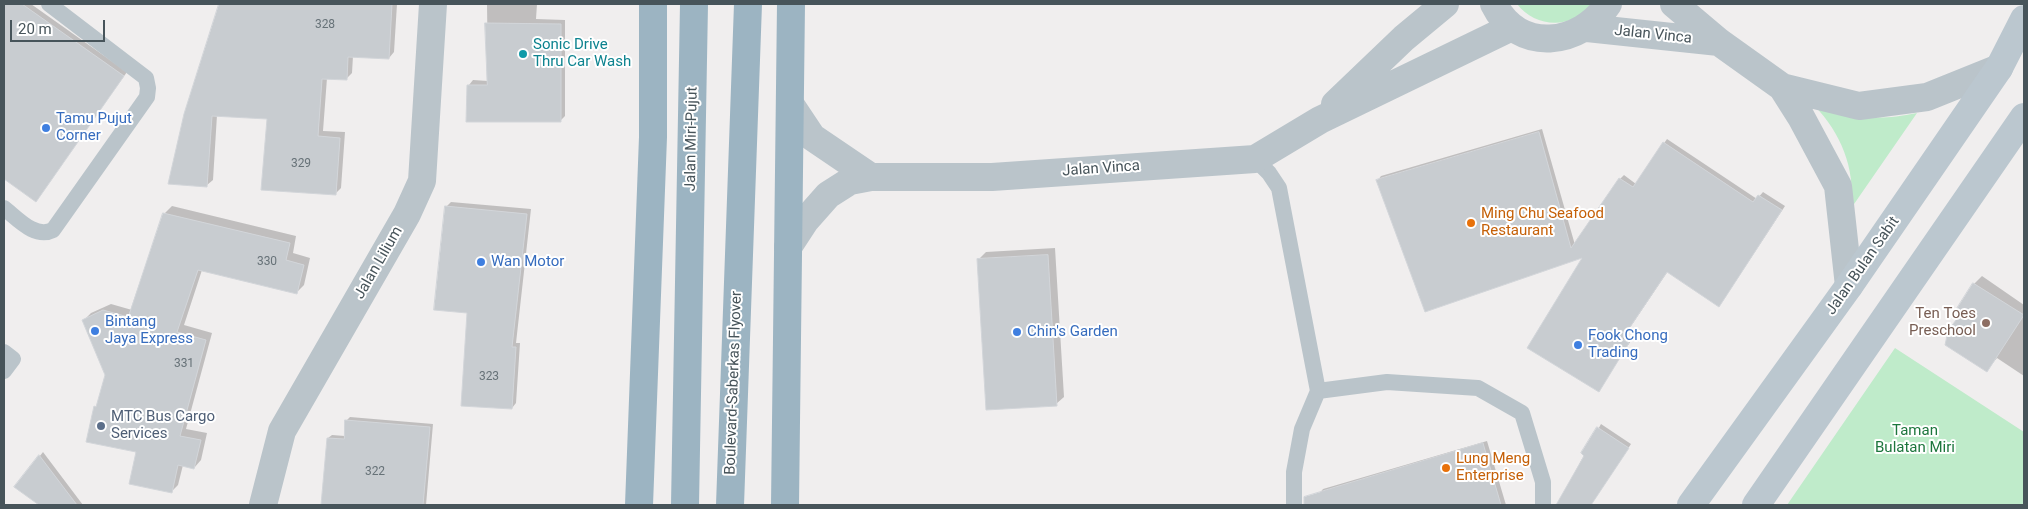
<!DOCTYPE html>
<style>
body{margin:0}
#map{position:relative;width:2028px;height:509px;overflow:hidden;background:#f0eeee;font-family:Roboto,sans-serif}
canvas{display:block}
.frame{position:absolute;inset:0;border:5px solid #47545a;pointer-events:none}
.scale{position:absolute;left:10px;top:20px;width:95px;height:22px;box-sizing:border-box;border:2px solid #47545a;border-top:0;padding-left:6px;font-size:15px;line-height:18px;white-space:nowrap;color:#47545a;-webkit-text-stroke:4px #fff;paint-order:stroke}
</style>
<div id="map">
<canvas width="2028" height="509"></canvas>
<div class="frame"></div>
<div class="scale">20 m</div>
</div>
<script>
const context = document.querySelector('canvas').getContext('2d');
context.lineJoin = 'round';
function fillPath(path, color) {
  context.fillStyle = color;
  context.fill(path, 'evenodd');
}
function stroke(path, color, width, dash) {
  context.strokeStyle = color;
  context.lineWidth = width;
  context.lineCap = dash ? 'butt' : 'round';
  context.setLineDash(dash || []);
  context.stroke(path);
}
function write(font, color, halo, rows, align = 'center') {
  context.font = font + ' Roboto,sans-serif';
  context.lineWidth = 4;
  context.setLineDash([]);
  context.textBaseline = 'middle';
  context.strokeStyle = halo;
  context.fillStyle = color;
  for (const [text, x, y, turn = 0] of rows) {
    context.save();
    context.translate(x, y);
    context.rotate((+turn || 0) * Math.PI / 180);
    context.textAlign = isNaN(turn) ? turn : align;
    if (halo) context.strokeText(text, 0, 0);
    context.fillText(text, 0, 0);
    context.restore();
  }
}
const green = new Path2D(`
 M1517 4H1591C1573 30 1535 28 1517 4Z
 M1814 105C1854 117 1875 122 1917 113L1852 207C1854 166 1842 135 1814 105Z
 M1895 348 2024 432V505H1787Z`);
const shadow = new Path2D(`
 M4 4H31L127 72 35 200 4 178Z
 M220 4H397L394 52 389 58 353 56 352 73 346 79 327 78 323 131 345 132 341 188 336 193 268 118 217 115 213 180 207 185 186 114Z
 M487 4H537L536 19 565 20V116L560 121 469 85 473 80 488 81Z
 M1542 129 1575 245 1620 179 1624 175 1636 184 1667 139 1757 199 1763 192 1785 206 1722 302 1668 271 1625 335 1632 339 1599 390 1585 256 1378 180 1381 176Z
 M451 202 531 209 516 343H520L516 403 512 408 468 312 447 206Z
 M172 206 296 236 293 253 310 258 304 285 297 292 202 270 184 325 212 333 186 429 207 433 201 460 194 468 183 465 178 485 171 492 95 407 98 404 106 375 84 320 91 313 111 304 132 310 164 214Z
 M1055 248 1064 397 1056 404 978 260 986 252Z
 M1982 276 2024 305V376L1997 358 1987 370 1963 313 1974 284Z
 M350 417 433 424 426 505H323L328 438 332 435 345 436 346 421Z
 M1601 424 1631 444 1591 505H1557Z
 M1487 441 1506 505H1323L1320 493 1323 489Z
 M43 452 83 505H41L16 487Z`);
const building = new Path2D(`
 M4 4H22L124 76 36 202 4 179Z
 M219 4H392L389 59 348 57 347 80 322 79 318 136 340 138 336 195 261 190 267 119 212 116 207 187 168 184 184 114Z
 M485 23 561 24V122H466L467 85H487Z
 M1539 132 1571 248 1619 178 1633 187 1663 142 1753 202 1758 195 1782 210 1719 307 1667 272 1622 339 1629 343 1599 392 1527 348 1582 258 1425 312 1376 180Z
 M445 206 527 214 512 347H516L512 409 461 406 467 313 434 310Z
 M163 213 290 243 286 260 304 265 297 294 198 270 177 332 206 340 180 436 201 440 194 469 178 465 172 493 129 484 136 452 86 442 94 406 96 407 105 375 82 320 103 310 128 317Z
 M1048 255 1057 406 986 410 977 259Z
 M1973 283 2024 315 1987 372 1945 345 1948 331 1961 313 1956 310Z
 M345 420 430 427 423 505H321L327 438 344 439Z
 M1597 427 1629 448 1591 505H1556L1584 456 1581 453Z
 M1483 443 1501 505H1304V497Z
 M39 455 77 505H39L14 487Z`);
const service = new Path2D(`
 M1255 159 1269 173 1279 188 1318 391 1302 429 1294 472V505
 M4 208C18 219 35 239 53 230L147 97 148 88 146 78 49 4
 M4 352 13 359 4 371
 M1318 391 1387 382 1478 388 1522 413 1543 482V505`);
const minor = new Path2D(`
 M1494 4C1518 54 1581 46 1608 4
 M1674 4 1719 42 1782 87 1801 117 1838 186 1849 286
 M1587 28 1719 42
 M1782 87 1859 106 1927 97 1999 68
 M790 104 812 137 871 177
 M1335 104 1404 38 1445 4
 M788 247 805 221 828 195 850 181 871 177H992L1255 159 1320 120 1512 27
 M263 505 282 431 407 214 422 181 433 4`);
const secondary = new Path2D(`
 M1691 505 1849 286 1999 68 2024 19
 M1756 505 2024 117`);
const trunk = new Path2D(`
 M639 505 653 137V4
 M685 505 694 4
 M730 505 748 4
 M785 505 791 4`);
const markers = [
 [523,54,5,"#0f9aa8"],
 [46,128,5,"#3f7fe0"],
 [1471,223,5,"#e8710a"],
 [481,262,5,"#3f7fe0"],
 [1986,323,5,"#8d6e63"],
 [95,331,5,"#3f7fe0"],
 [1017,332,5,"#3f7fe0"],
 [1578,345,5,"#3f7fe0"],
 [101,426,5,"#5c6f8a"],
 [1446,468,5,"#e8710a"]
];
const numberNames = [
 ["328",325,25],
 ["329",301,164],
 ["330",267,262],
 ["331",184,364],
 ["323",489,377],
 ["322",375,472]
];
const streetNames = [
 ["Jalan Vinca",1653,35,6],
 ["Jalan Miri-Pujut",692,139,-89],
 ["Jalan Vinca",1101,169,-4],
 ["Jalan Lilium",379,263,-60],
 ["Jalan Bulan Sabit",1863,266,-55],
 ["Boulevard-Saberkas Flyover",734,383,-88]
];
const cultureNames = [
 ["Sonic Drive",533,45],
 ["Thru Car Wash",533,62]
];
const shopNames = [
 ["Tamu Pujut",56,119],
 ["Corner",56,136],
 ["Wan Motor",491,262],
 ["Bintang",105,322],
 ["Jaya Express",105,339],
 ["Chin's Garden",1027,332],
 ["Fook Chong",1588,336],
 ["Trading",1588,353]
];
const foodNames = [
 ["Ming Chu Seafood",1481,214],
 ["Restaurant",1481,231],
 ["Lung Meng",1456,459],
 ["Enterprise",1456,476]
];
const educationNames = [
 ["Ten Toes",1976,314],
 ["Preschool",1976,331]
];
const serviceNames = [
 ["MTC Bus Cargo",111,417],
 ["Services",111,434]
];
const parkNames = [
 ["Taman",1915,431],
 ["Bulatan Miri",1915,448]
];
fillPath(green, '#bfebca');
fillPath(shadow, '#0003');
fillPath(building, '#c8ccd0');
stroke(building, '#d2d5d9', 1);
stroke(service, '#bac4ca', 16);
stroke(minor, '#bac4ca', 28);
stroke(secondary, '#bbc7cf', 28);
stroke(trunk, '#9cb4c2', 28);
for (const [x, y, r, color] of markers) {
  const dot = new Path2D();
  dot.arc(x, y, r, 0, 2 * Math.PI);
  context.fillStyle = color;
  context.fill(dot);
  stroke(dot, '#fff', 2);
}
write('12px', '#677278', null, numberNames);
write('15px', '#47545a', '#fff', streetNames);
write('15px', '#0d838f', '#fff', cultureNames, 'left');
write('15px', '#366cbe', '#fff', shopNames, 'left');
write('15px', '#c56008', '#fff', foodNames, 'left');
write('15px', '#785e54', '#fff', educationNames, 'right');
write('15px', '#4e5e75', '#fff', serviceNames, 'left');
write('15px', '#1d763d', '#fff', parkNames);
</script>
